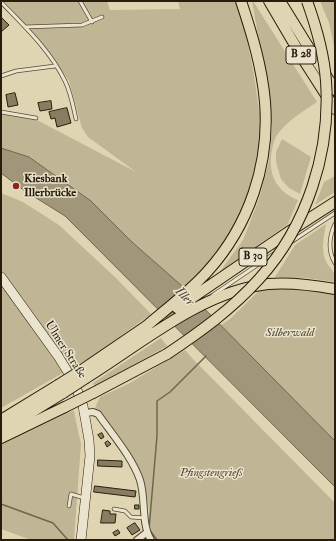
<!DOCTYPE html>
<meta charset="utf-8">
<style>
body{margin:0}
#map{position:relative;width:336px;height:541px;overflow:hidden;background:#dfd5b3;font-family:"IM FELL Double Pica",serif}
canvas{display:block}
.frame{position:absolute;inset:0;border:2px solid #2a1c0a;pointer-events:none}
</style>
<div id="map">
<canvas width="336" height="541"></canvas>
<div class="frame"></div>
</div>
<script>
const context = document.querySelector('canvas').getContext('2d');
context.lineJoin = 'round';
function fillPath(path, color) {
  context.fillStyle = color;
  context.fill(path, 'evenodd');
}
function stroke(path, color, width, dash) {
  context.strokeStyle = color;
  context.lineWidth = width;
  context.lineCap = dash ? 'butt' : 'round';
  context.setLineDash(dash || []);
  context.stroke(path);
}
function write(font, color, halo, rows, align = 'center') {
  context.font = font + ' "IM FELL Double Pica",serif';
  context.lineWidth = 3;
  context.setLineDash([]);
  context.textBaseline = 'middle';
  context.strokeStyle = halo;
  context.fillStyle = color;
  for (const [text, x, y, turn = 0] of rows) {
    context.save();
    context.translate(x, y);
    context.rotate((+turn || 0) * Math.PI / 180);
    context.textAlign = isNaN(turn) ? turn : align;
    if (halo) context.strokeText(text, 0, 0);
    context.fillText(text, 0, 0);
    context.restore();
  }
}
const green = new Path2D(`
 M4 1H107L110 10 180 9 178 1H236C246 32 253 64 257 96 258 104 260 112 261 120 263 161 247 216 222 249 211 263 197 276 185 289L132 242 91 201 29 157 1 148V114L35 119 136 172 88 137 82 128 69 81 49 52Z
 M252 1H253L317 102C303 111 287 121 277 135 273 141 272 150 271 156 269 177 278 192 298 200L288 224 218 274 243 240 259 199 269 161 272 128 269 98Z
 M320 1H335V51L329 23Z
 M282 139 311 157 300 194 289 188 281 179 276 162V152Z
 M335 176V192L315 205 324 182Z
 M1 193 23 202 59 225 115 277 151 314 93 356 1 408Z
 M326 224C324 236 321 248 325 259 329 270 335 267 335 282L306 278 275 277 295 245Z
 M264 286 312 289 335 294V441L220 326 230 319Z
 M161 338 167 346 95 387 93 383Z
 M185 350 192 358 335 503V540H154L150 531 149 510 145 484 95 408 100 397 128 384Z
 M74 410 75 417 81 444 74 540H31L1 529V445Z`);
const water = new Path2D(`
 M1 148 29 157 91 201 132 242 182 286 335 441V487L65 216 25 191 1 173Z`);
const stream = new Path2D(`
 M1 504 53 523 68 540
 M157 540 149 529 157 436V401L170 392 206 356`);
const building = new Path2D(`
 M1 17 9 25 1 32Z
 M15 93 18 105 8 107 6 95Z
 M51 101 52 109 40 111 38 103Z
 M67 108 71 123 57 127 55 118 51 119 49 112Z
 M102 433 104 437 101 439 98 435Z
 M108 441 111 444 107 447 105 443Z
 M98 460 122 461V467L98 466Z
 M95 486 136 491 135 497 94 492Z
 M135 505H139V509H135Z
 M103 510 110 511V514H116L115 523H101Z
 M135 523 140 530 132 535 127 528Z
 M118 530 120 533 115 536 113 533Z`);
const service = new Path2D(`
 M80 1 92 22
 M1 2C24 26 50 50 65 81 71 93 73 106 76 119
 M25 27 82 25 102 17
 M1 76 16 71 55 66
 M1 112 36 118
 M335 224C329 237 328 251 335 263
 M291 242 335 213
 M213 295 275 253
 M69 506 71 494 84 498
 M114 509 125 511 131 517 145 518`);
const minor = new Path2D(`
 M85 413 93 412 98 414C112 434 132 457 140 480 146 499 141 524 151 540
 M137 540 146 533`);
const secondary = new Path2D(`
 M1 277 58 356 74 382 83 406 89 440 90 456 81 540`);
const trunk = new Path2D(`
 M269 1 303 59 335 109
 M280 1 335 90
 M177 308 290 231 335 202
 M143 329C165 310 188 293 207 272 249 226 270 164 265 102 262 67 252 34 241 1
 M82 370 148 325
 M86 378C141 344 202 291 268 284 290 282 313 285 335 289
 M93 393 167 354
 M1 420 58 385
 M1 431 63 393
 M1 438 65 407`);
const trunkBridge = new Path2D(`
 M167 354C200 332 232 309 259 279 307 226 331 152 326 81 324 54 316 26 307 1
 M58 385 82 370
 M63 393 86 378
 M65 407 93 393`);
const markers = [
 [16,186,4,"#8f2418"]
];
const shields = [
 [301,55,30],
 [253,257,28]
];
const shieldNames = [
 ["B 28",301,55],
 ["B 30",253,257]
];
const poiNames = [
 ["Kiesbank",24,179],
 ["Illerbrücke",24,193]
];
const parkNames = [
 ["Silberwald",290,333],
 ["Pfingstengrieß",211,473]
];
const streetNames = [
 ["Ulmer Straße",65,350,57]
];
const waterNames = [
 ["Iller",184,297,45]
];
fillPath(green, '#c0b696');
fillPath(water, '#a1967a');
stroke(water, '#71654d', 1);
stroke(stream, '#71654d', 1.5);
fillPath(building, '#887c62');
stroke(building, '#2a1c0a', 1);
stroke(service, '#574a34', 4.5);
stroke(minor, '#574a34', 8);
stroke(secondary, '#2a1c0a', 10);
stroke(trunk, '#2a1c0a', 12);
stroke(service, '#eae4ce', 3);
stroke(minor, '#eae4ce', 6);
stroke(secondary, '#eae4ce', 9);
stroke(trunk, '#dfd5b3', 10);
stroke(trunkBridge, '#2a1c0a', 12, []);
stroke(trunkBridge, '#dfd5b3', 10);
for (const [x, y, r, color] of markers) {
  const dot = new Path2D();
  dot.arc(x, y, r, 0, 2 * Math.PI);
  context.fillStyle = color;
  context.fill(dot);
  stroke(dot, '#eae4ce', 1.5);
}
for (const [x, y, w] of shields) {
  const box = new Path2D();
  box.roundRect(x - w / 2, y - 9, w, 18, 3);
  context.fillStyle = '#eae4ce';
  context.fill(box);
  stroke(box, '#2a1c0a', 1);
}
write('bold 11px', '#2a1c0a', null, shieldNames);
write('bold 12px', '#2a1c0a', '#eae4ce', poiNames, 'left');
write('italic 12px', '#574a34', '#eae4ce', parkNames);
write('12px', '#2a1c0a', '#eae4ce', streetNames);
write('italic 13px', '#544731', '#eae4ce', waterNames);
</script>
